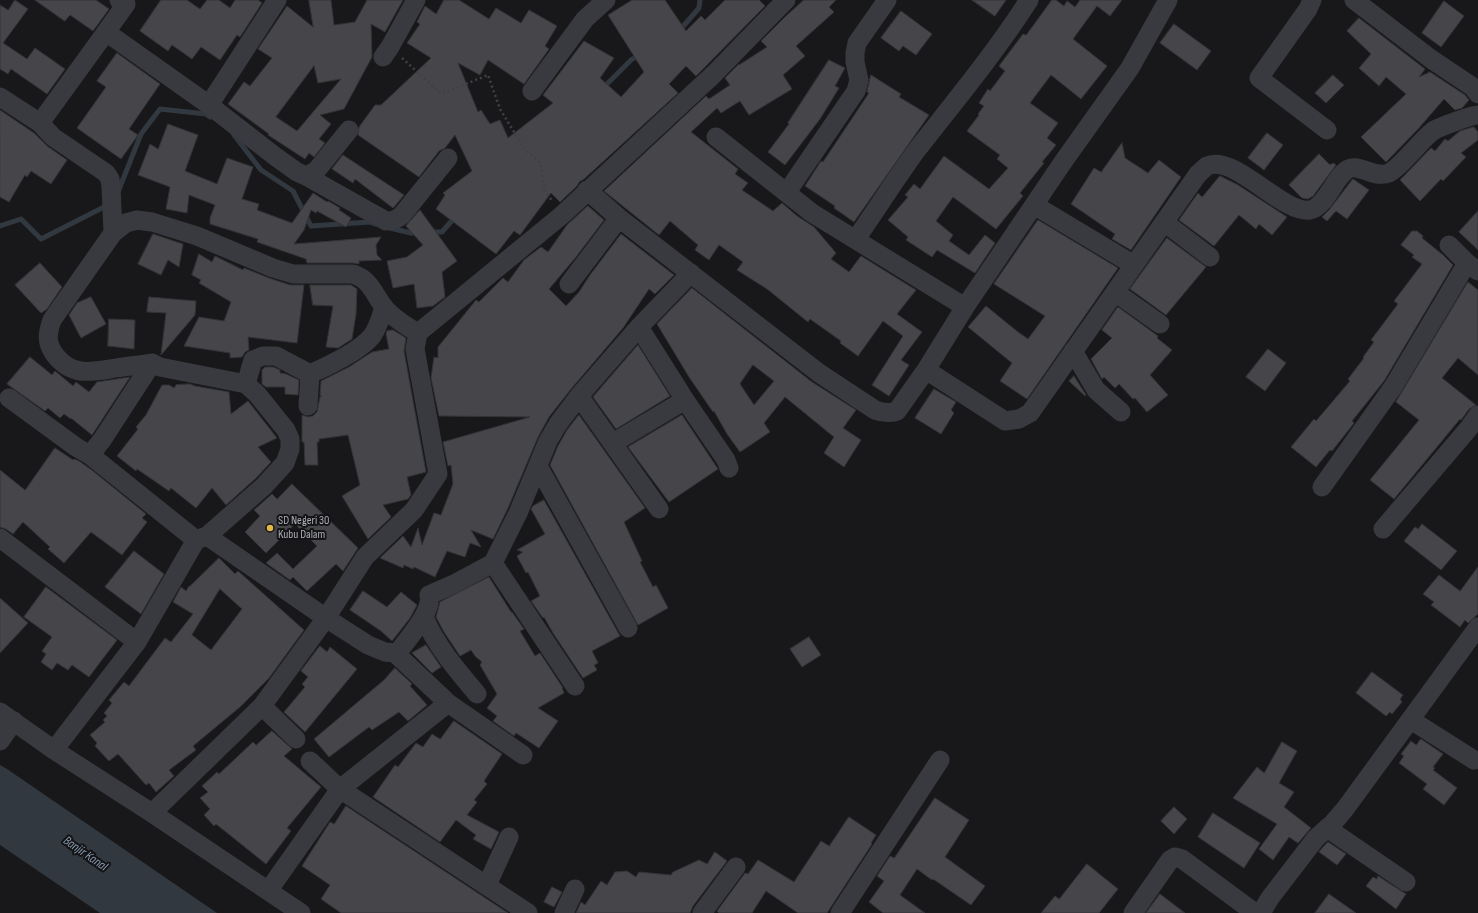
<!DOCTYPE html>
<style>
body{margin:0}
canvas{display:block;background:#18181a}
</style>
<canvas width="1478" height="913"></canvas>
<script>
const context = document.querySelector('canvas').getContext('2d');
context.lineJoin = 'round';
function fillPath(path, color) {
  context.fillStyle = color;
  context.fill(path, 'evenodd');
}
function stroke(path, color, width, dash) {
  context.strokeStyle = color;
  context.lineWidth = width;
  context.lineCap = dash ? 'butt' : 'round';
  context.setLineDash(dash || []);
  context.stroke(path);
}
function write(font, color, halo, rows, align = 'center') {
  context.font = font + ' "Sofia Sans Condensed",sans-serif';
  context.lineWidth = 4;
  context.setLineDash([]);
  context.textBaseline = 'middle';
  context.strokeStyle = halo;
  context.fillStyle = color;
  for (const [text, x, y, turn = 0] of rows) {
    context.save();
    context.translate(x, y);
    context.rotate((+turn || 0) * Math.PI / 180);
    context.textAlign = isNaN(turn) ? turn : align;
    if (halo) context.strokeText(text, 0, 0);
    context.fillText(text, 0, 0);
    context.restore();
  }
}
const water = new Path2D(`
 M0 765 7 769 217 913H100L0 845Z`);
const stream = new Path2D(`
 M679 31 699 8 700 0
 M602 89 632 59 641 56
 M234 135 261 170 293 191 311 226 370 222 375 224
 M118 192 141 134 160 109 206 114 210 117
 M0 226 21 219 41 239 108 205
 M390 228 411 233H418
 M430 232H442L455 217`);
const building = new Path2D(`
 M15 0 28 9 3 43 27 59 35 48 65 69 47 94 11 69 8 74 0 69V5L8 10Z
 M35 0H96L109 9 93 31 70 15 65 21Z
 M161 0H187L200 9 207 0H219L230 8 235 0H258L262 3 240 37 237 35 220 60 201 47 192 59 172 45 168 51 140 31Z
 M309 0H331L334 25 355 22 367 0H403L385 32 371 24 372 57 344 109 320 115 331 124 319 139 325 143 314 157 309 153 305 159 268 135 269 134 228 104 244 82 250 86 272 58 258 49 287 6 313 27ZM314 66 318 83 341 79 297 131 276 117Z
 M444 0H459L489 19 496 8 521 23 529 10 557 26 545 46 549 49 524 84 488 60 480 75 458 63 478 112 481 110 490 124 500 120 508 138 553 103 543 95 584 41 614 58 600 78 621 97 644 72 608 15 632 0H665L686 31 701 16 705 20 725 0H759L765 6 696 76 686 66 669 84 678 93 584 179 579 182 577 186 560 202 551 193 520 235 514 231 496 254 436 209 445 195 443 193 472 171 455 135 445 148 439 151 419 177 358 135 359 127 375 105H381L431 58 407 43 420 24 417 22 425 6 436 14Z
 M804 0H836L829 7 834 12 796 46 805 56 783 75 792 89 749 115 740 101 721 113 717 108 691 132 738 169 735 174 748 183 742 190 773 211 782 203 797 216 814 227 836 253 831 259 849 272 861 256 916 290 897 314 922 332 901 360 909 365 889 396 872 385 903 336 883 321 858 356 840 343 841 341 810 319 808 322 767 289 737 270 743 262 719 245 709 260 695 250 698 245 670 221 659 235 604 191 706 96 709 99 730 85 725 78 739 64V65L767 47 761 41 786 16Z
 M972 0H1006L995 16Z
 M1052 0H1056L1064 6 1067 1 1075 7 1080 0H1122L1110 16 1097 6 1073 39 1107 66 1081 99 1051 75 1030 103 1058 123 1047 138 1056 145 1042 162 1044 163 1020 193 1023 196 996 229 953 197 936 221 953 235 949 241 969 255 985 235 995 243 975 273 937 250 932 257 906 240 908 237 888 220 908 197 905 195 914 184 920 189 944 156 989 189 1008 168 997 159 1000 155 967 131 979 115 978 114 984 106 979 103 988 89 990 91 1005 71 999 66 1023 34 1026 35Z
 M1444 1 1464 16 1441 47 1422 33Z
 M901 11 932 34 916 55 903 46 899 51 881 38Z
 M1359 18 1425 69 1419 77 1430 72 1465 95 1469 100 1462 108 1455 110 1444 99 1418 129 1386 162 1361 137 1406 94 1386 77 1379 86 1359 68 1371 54 1347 31Z
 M1174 24 1211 51 1197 70 1160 43Z
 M117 53 160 84 129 129 138 135 121 159 77 128 106 87 97 81Z
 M829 60 845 68 835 86 839 88 820 119 785 165 768 152 789 124 788 123Z
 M871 75 901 94 899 97 929 115 854 222 834 208 835 206 805 186 821 161 823 162 869 93 867 92Z
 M1333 75 1344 85 1326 103 1315 93Z
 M0 110 34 133 47 146 67 160 51 184 31 171 27 177 25 175 9 202 0 197Z
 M168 124 198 135 185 171 217 184 227 158 253 167 242 199 259 204 257 210 292 223 313 193 327 202 328 201 340 208 339 210 351 218 346 227 317 211 316 213 311 210 304 230 294 244 381 237 376 245 377 255 382 260 359 261V264L353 263H307L306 259 257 242 258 239 210 224V218L215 205 189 195 187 213 166 209 170 187 138 175 150 144 158 149Z
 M1474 127 1478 132V140L1461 153 1466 157 1443 181 1441 179 1420 201 1400 180 1431 148 1435 151 1445 139 1448 141 1460 131Z
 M1267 133 1283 145 1264 170 1248 158Z
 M1122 143 1125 158 1148 173 1159 160 1181 177 1131 250 1112 239 1115 234 1071 204 1094 168 1101 172Z
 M1319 154 1330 165 1333 163 1336 165 1313 196 1308 199 1302 198 1289 185Z
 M343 155 404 195 394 207 393 208 355 179 353 183 332 169Z
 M1220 176 1238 185 1287 217 1272 235 1259 224 1256 229 1239 215 1214 246 1179 220 1198 193 1202 197Z
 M1353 179 1369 190 1347 219 1336 211 1327 221 1322 217 1329 210Z
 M588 206 604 220 576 257 549 289 566 306 579 292 590 275 621 234 674 275 655 294 649 289 623 328 571 389 549 417 538 437 508 508 493 539 471 530 481 547 470 543 465 557 447 551 435 577 414 567 413 569 404 565 403 568 380 558 403 536 411 547 418 528 422 545 434 513 441 515 453 484 451 465 448 466 443 442 530 417 439 416 431 378 434 357 438 358V347L476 300 479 302 503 278 508 282 524 260 541 247 548 252 567 225Z
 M420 210 457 261 442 272 445 297 433 306 417 308 414 284 393 288 387 261 407 257 423 245 406 226Z
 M1478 211V250L1459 232Z
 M1038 220 1118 268 1027 399 1000 381 1012 363 968 327 986 306 1018 332 1028 339 1045 316 994 284Z
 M1412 231H1417L1423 236 1422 238 1443 255 1453 265 1384 381 1352 421 1354 423 1347 432 1332 451 1330 450 1316 467 1291 447 1314 419 1316 421 1350 381 1348 379 1364 358 1363 357 1374 342 1371 340 1398 304 1394 301 1422 264 1412 257 1414 255 1401 245Z
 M153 234 183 244 179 267 168 260 161 275 138 264Z
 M1167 238 1206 267 1166 315 1130 289Z
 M199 254 212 262 215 256 243 270 244 268 269 278 290 285H304L297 343 248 337 249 350 245 352 242 357 230 358V353L184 346 199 317 224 321 231 302 199 283 201 280 192 275Z
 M40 263 62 287 47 309 41 313 15 285Z
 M1468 282 1478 290V375L1458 358 1442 378 1476 405 1469 409 1461 420 1460 419 1394 499 1370 480 1419 420 1396 402Z
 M310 285H351L357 289 356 314 352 339 338 348 326 347 333 306 313 305Z
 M692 288 812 382 856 410 843 428 861 440 844 467 824 453 834 437 785 397 764 423 770 432 740 452 727 434 714 411 713 412 689 377 657 324ZM753 365 774 381 754 405 740 384Z
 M91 297 106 324 81 338 69 315 77 303Z
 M149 297 196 301 195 315 161 355 166 313 147 312Z
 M1118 307 1158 336 1157 338 1172 350 1150 375 1168 395 1147 412 1135 398 1133 399 1119 384 1115 388 1104 377 1102 379 1091 359 1112 338 1102 330Z
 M109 319 135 320 134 349 108 346Z
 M393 330 406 338 404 351 426 472 407 477 411 495 408 499 383 505 391 517 368 539 342 496 360 485 348 435 319 439V442H317L318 465H305L304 442H302V415L308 417 313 416 317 412 320 397 322 396H320L321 381 349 367 372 352 389 349 386 334 387 331Z
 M638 345 670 396 616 429 593 397Z
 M1268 349 1286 363 1265 391 1246 377Z
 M30 357 52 375 55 371 73 386 76 382 89 392 97 382 130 377 92 435 71 418V419L64 414 60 418 48 408 45 411 7 384Z
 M265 367H273L280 370V373L286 374 299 380 298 395 285 394V387H266L262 384V370Z
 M1074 376 1086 395 1085 396 1069 381Z
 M190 384 195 386 229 392 231 414 248 401 277 438 258 447 271 462 256 478 226 505 212 488 196 508 171 488 169 491 137 469 136 471 117 456 138 429 136 427 146 415 162 385H169L174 388 176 385Z
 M934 389 956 402 951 410 954 413 941 434 915 418Z
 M579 415 645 508 624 522 642 561 640 562 653 587 656 585 668 608 638 625 550 465 558 446 567 430Z
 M682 415 718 469 669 502 628 447Z
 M55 448 73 460 74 459 79 461 93 471 146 514 142 518 147 522 122 555 91 532 64 563 48 549 50 547 23 522 13 534 6 529 0 527V470L25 490Z
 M292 484 358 548 343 571 336 564 307 591 293 577 290 580 266 563 277 553 293 569 317 546 295 524 266 553 245 532 260 516 254 510 272 494 277 499Z
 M544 500 620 636 592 651 598 663 594 665 597 670 583 678 553 633 544 617 543 618 531 601 540 596 528 572 526 573 517 556 523 552 517 550 545 534 531 509 533 506Z
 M1422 524 1457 551 1441 570 1404 541 1415 527 1418 529Z
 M134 551 164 574 141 614 105 587Z
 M219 558 235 574 238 571 304 630 269 678 240 707 193 746 196 750 169 770 174 776 156 792 149 783 146 785 118 754 109 761 95 746 97 743 90 735 105 722 103 720 107 716 104 713 112 703 109 700 124 682 129 686 165 638 171 642 193 614 173 602 181 587 186 591 189 586H190ZM220 589 242 609 211 650 192 635Z
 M1478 567V614L1468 623 1465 620 1460 627 1431 605 1434 602 1423 594 1439 575 1460 591Z
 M489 577 511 612H512L524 629 520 631 535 656 540 653 563 688H562L564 693 538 708 558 721 539 748 516 733 514 736 493 721 497 716 487 708 497 694 480 665 482 662 475 656 471 650 460 656 444 632 436 617 440 602Z
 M46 587 117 640 89 677 72 665 68 670 57 663 52 670 41 662 46 654 42 651 52 637 24 617Z
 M363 591 387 607 401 592 417 605 410 618 392 641 381 631 350 610Z
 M0 598 28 623 0 653Z
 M809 637 821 655 802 667 790 649Z
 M426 645 441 667 432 673 412 653Z
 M320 646 327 652 330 647 357 669 305 732 284 712 305 687 302 684 308 677 301 671Z
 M395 668 412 684 410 686 427 705 408 721 399 712 372 730 369 727 329 757 314 739 384 680Z
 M1372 672 1403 695 1400 699 1402 702 1392 714 1390 712 1386 716 1356 693Z
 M454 721 502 754 484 781 487 784 474 800 477 802 467 815 499 832 491 849 473 839 476 835 456 820 440 842 373 797 395 765 398 767 416 743 423 747 432 734 440 739Z
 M272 731 292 749 284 756 321 787 287 828 291 831 266 864 216 824 214 826 204 815 210 809 200 798 208 792 202 786 217 772 219 774 253 742 256 745Z
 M1421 739 1443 754 1433 767 1435 768 1433 770 1457 788 1444 805 1423 789 1427 784 1399 763 1404 756 1401 754 1411 741 1416 745Z
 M1282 742 1297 751 1279 783 1294 792 1284 807 1311 828 1298 843 1289 837 1273 860 1259 849 1277 824 1233 798 1257 767 1264 773Z
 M935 798 969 820 945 857 985 886 971 905 933 879 932 880 917 869 900 895 925 913H883L869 902 884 881 877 876 890 856 894 858Z
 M346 806 508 913H341L321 899 330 885 302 866 330 822 334 824Z
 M1174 807 1187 819 1174 834 1161 821Z
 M1213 813 1260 843 1244 868 1198 837Z
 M849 817 876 835 871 843 872 844 827 913H798L766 891 752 913H719L717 911 745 873 748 874 758 860 794 882 821 841 829 846Z
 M1328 842 1346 854 1337 865 1319 852Z
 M715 852 727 861 693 906 690 913H576L581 902 585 905 601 881 607 885 615 872 627 871 636 877 639 872 671 875 673 872 699 860 707 864Z
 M1087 864 1118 889 1099 913H1041L1055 896 1059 899Z
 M1378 876 1406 894 1396 909 1366 886 1373 877 1377 879Z
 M552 887 562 892 554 907 544 902Z
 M1160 894 1185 913H1146Z
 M1329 894 1356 913H1315Z`);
const path = new Path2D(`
 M402 58 441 94 488 75 500 109 525 150 540 162 545 190 552 201`);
const minor = new Path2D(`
 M1312 0 1308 9 1259 78 1327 130
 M1354 0 1431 59 1473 87 1478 94
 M106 32 126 4 119 0
 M383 57 390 47 416 0
 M532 91 585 19 606 0
 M0 97 40 123 106 32 209 105 276 157 297 172 306 176 316 171 349 130
 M209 105 277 0
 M40 123 53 137 106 173 110 179 111 187 113 233
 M716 137 812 213 965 307
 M306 176 386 221C393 221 396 220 402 215L448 158
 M587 190 619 218 819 373 875 410C883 413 889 414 897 411L926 370 965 307 1063 162 1130 68 1168 0
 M787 192 856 91 859 80 855 62V53L857 43 887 0
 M1034 205 1134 265
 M1164 222 1210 257
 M856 239C876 210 895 180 916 151 955 101 995 53 1029 0
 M1449 245 1467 263 1478 271
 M569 284 619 218
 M1115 292 1160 324
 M639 327 685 400 726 460 729 468
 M1073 351 1096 390 1121 412
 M926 370 1005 421 1019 419 1030 413 1198 174C1201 172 1204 168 1207 166 1234 153 1282 214 1310 210 1326 207 1335 176 1348 169 1359 163 1374 179 1389 173 1397 169 1405 159 1412 152 1418 146 1425 137 1433 131 1439 127 1472 115 1478 115
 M246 384 253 360 263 356H276L310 374C328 366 360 351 372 336 378 328 381 317 384 307
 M579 396 659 509
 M9 398 76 447 90 455 102 440 152 363
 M308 406 310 374
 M613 443 685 400
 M90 455 196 540
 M538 466 628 628
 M1322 487 1393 387 1467 263
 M1383 529 1469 428 1478 415
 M207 536 264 486 285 463 290 449V439L286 430 257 394 246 384 160 367 152 363C140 365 128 366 116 368 91 372 72 377 55 355 46 343 47 334 52 320L113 233 126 223 137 220 152 222 197 236 273 268 293 274H353C371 280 373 293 384 307 392 317 406 326 418 333
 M0 538 137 642
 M493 563 575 686
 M424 617C436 646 457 670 477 694
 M395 653 448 703
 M262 706 296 739
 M0 712 54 750 152 813
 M1411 720 1474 760
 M0 741 14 721
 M54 750 137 642 196 540 207 536 326 618 368 645 385 652 395 653 399 651C408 638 433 612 429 595L454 584 493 563 518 513 548 441 558 424 579 396 639 327 691 273
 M310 761 340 789 528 913
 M1327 828 1406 882
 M487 885 509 837
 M268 891 340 789 448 703 523 755
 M301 913 152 813 262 706 326 618 365 557 414 510 438 474 415 349 418 333 562 215 714 74 786 0
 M564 913 575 889
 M702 913 736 867
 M840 913 940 760
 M1133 913 1170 860 1175 857 1182 859 1255 913
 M1261 913 1270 898 1316 838 1333 823 1345 809 1478 627`);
const markers = [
 [270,528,4,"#e2b848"]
];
const poiNames = [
 ["SD Negeri 30",278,521],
 ["Kubu Dalam",278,535]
];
const waterNames = [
 ["Banjir Kanal",85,854,35]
];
fillPath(water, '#31383f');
stroke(stream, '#31383f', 5);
fillPath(building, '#45454a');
stroke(building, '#333236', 1);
stroke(path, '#404145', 2.5, [2, 3]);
stroke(minor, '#393a3f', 19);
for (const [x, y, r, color] of markers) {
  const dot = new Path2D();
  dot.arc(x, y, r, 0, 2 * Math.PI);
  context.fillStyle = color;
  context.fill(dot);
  stroke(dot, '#131315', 1.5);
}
write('12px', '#acafb8', '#131315', poiNames, 'left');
write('italic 13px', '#869ab0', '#131315', waterNames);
</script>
